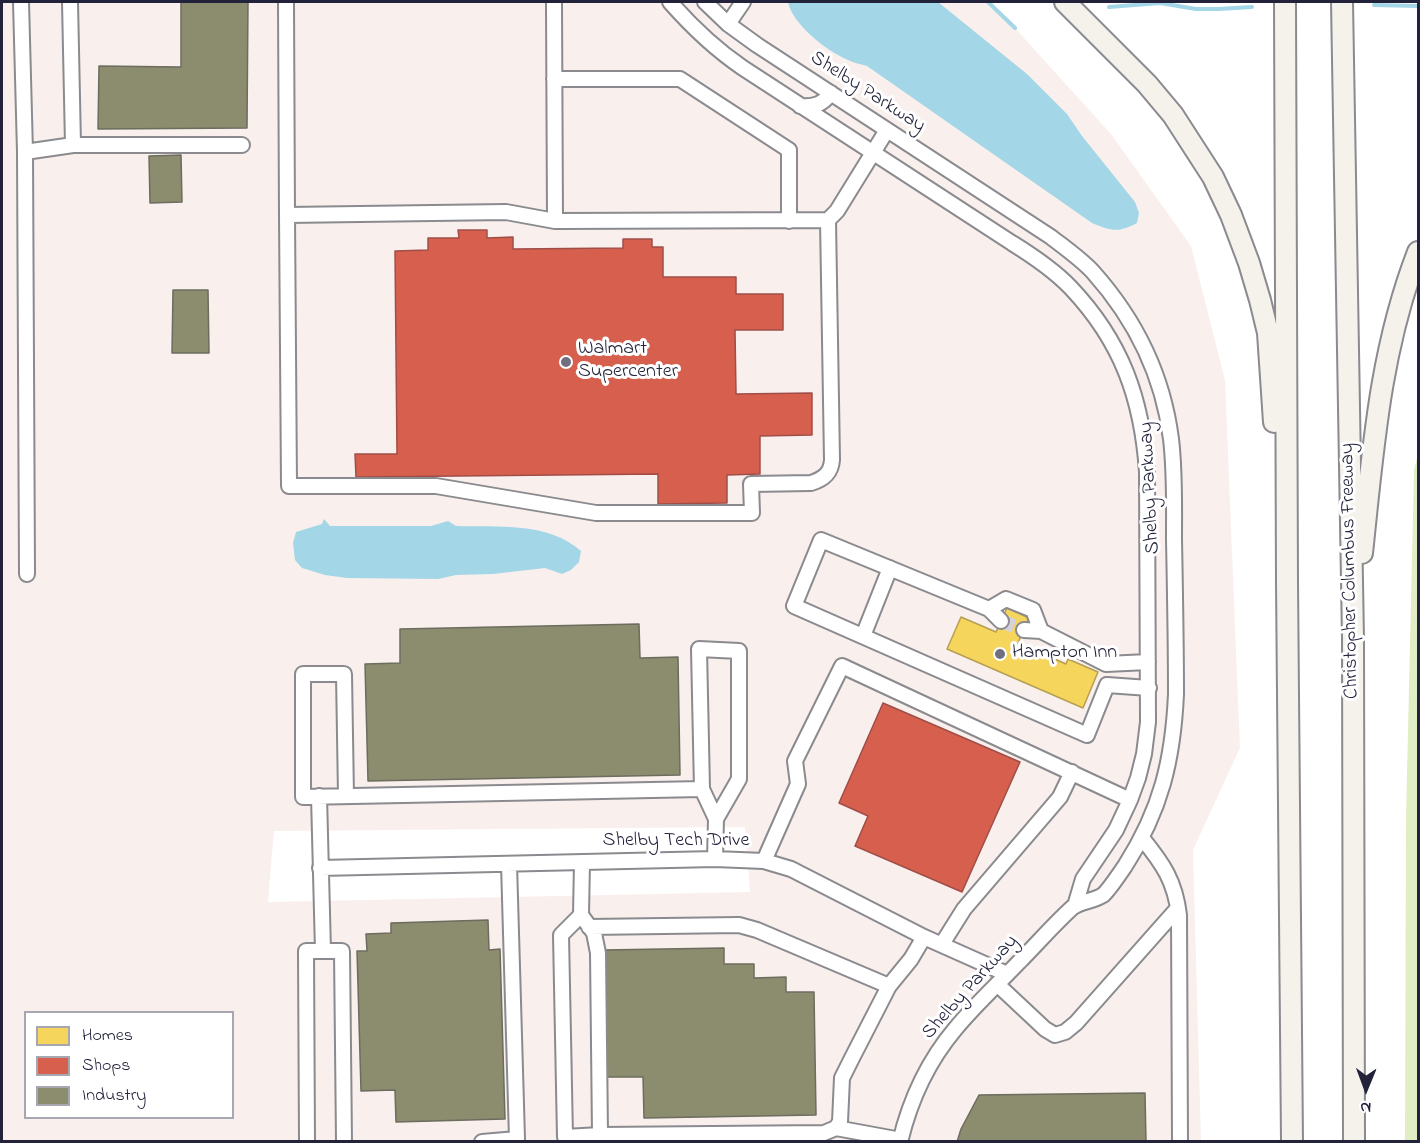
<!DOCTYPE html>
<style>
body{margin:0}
#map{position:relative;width:1420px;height:1143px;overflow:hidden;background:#fff;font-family:"Indie Flower",sans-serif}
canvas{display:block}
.frame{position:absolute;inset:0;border:3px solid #22223b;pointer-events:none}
.legend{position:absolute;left:24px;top:1011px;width:210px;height:108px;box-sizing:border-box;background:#fff;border:2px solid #a7a7b1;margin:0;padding:8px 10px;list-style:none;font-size:18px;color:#22223b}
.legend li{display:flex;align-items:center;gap:12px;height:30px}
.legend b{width:30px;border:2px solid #a7a7b1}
.north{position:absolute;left:1336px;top:1059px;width:60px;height:60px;-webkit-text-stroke:4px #fff;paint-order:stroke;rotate:181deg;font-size:16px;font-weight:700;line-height:24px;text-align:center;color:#22223b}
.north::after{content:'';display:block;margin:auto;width:21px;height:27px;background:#22223b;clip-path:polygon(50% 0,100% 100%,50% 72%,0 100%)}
</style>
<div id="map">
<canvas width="1420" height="1143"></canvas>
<div class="frame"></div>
<ul class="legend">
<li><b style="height:16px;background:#f6d55c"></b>Homes</li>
<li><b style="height:16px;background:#d6604d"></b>Shops</li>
<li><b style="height:16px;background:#8c8c6e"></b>Industry</li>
</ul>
<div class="north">N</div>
</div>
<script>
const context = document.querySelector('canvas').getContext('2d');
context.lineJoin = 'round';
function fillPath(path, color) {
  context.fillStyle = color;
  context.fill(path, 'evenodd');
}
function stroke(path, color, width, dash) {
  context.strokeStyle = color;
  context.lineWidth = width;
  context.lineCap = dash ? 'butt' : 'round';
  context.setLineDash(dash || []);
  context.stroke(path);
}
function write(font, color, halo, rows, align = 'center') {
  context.font = font + ' "Indie Flower",sans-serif';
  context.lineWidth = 6;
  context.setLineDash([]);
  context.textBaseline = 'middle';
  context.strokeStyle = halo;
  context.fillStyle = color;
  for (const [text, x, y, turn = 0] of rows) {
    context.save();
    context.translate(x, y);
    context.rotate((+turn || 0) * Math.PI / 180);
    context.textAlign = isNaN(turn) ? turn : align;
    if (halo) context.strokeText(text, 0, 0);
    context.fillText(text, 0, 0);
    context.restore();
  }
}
const built = new Path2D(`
 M2 2H988L1015 28 1111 134 1191 246 1225 380 1240 748 1193 850 1201 1141 2 1142ZM745 827 750 892 268 902 274 831ZM26 1012H232V1118H26Z`);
const green = new Path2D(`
 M1418 455V1141L1405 1142 1406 818 1414 470Z`);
const water = new Path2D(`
 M788 2H938L1027 74 1067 114 1082 136 1135 202 1139 213 1137 223C1118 233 1111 231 1092 223L867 66C861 64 854 63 848 60 828 52 792 24 788 2Z
 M324 519 330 526H431L448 521 456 526C497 527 549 522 581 551L579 562 571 570 562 574 545 568 493 574 456 575 438 579 347 578 325 575 302 568 295 560 293 543 296 532 322 524Z`);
const homes = new Path2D(`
 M1007 608 1029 618 1018 643 1066 664 1068 659 1098 672 1083 708 947 649 961 617 996 632Z`);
const shops = new Path2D(`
 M458 230H487V238L513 237V249L623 248V239H652V247H663V277H736V294H783V330H735L736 394 812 393V435L760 436V474L727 475V503L658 504V474L356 477 355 454H397L395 251 428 250V238H459Z
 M883 703 1020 762 962 892 855 846 868 816 839 803Z`);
const industry = new Path2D(`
 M181 2H248L247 128 98 129 99 66 181 67Z
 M181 155 182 202 150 203 149 156Z
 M173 290H208L209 353H172Z
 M639 624 640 658 678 657 680 775 368 781 365 664 400 663V629Z
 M488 920 489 950 500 949 505 1119 396 1122 395 1090 361 1091 357 951H367L366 934 391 933V923Z
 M724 948V964H754V978L786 977V992H814L816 1115 644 1118 643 1077H605L603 950Z
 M1145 1093 1146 1142H957L961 1129 979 1095Z`);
const stream = new Path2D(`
 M988 2 1015 28
 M1374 5 1418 6
 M1109 7 1160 3 1196 9H1218L1252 7`);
const minorTunnel = new Path2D(`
 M1001 621 1024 630`);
const minor = new Path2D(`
 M21 2 25 152 27 574
 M286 2 287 215 506 212 555 221 828 220 837 211 887 130
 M554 2 555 221
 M670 2C692 27 715 49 743 68L1012 243C1033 256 1054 270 1071 288 1122 342 1142 399 1147 472L1148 722 1144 754 1138 778 1130 800 1116 830 1083 879 1075 906
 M705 2 728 24 757 45 1051 237C1065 248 1081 259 1093 272 1135 319 1163 376 1171 439 1175 472 1174 506 1174 539 1175 591 1176 642 1176 694 1173 760 1161 810 1125 866 1120 873 1109 890 1103 895 1094 901 1082 901 1073 907 1055 923 1036 945 1019 962 998 984 975 1005 956 1028 928 1061 910 1100 900 1142
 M728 24 743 2
 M554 79H680L789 150V221
 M800 106C814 107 822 105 831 93
 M73 145H242
 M25 152 73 145 70 2
 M287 215 289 486H436L596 513H752L751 484 811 483C824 479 831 473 832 460L828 220
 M989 609 1001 621
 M1024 630 1041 631
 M863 636 890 568
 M1148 662 1106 664 1041 631 1033 610 1006 599 989 609 821 540 794 606 1087 735 1107 685 1149 688
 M319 796 323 951
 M346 796 344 674H303V797L702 789
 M1142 838C1163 864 1175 881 1179 915L1180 1142
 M715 859 716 819 702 789 699 649 739 651V779L716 819
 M764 861 798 784 795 761 842 666 1130 800
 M320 868 715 859 764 861 791 869 924 937 1007 974
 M581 915 594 933 598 953 600 1135 565 1137 561 935 581 915 582 862
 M589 927 739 925 757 930 889 986
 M942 944 964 909 1060 797 1072 772
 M997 984 1045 1029 1055 1035 1065 1032 1076 1023 1178 908
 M836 1128 901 1140
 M600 1135 824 1133 836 1128 840 1122 842 1078 852 1058 889 986 911 959 924 937
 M307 1142 306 951H342L344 1142
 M482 1142 517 1139 509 864`);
const highway = new Path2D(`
 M1065 2 1147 84 1173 115 1213 177 1231 215 1249 263 1260 300 1268 333 1274 422
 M1285 2 1287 582 1292 1142
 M1342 2 1353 639 1354 1142
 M1362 553C1373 450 1380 350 1418 252`);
const markers = [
 [566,362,6,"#6f6f80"],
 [1000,654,6,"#6f6f80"]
];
const streetNames = [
 ["Shelby Parkway",867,93,33],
 ["Shelby Parkway",1151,488,-93],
 ["Christopher Columbus Freeway",1351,571,-91],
 ["Shelby Tech Drive",676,842],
 ["Shelby Parkway",971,988,-48]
];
const poiNames = [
 ["Walmart",578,350],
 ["Supercenter",578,373],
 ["Hampton Inn",1012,654]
];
fillPath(built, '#f9f0ed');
fillPath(green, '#e1edc4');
fillPath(water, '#a3d6e6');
fillPath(homes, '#f6d55c');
stroke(homes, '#b69f52', 1.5);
fillPath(shops, '#d6604d');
stroke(shops, '#a04d48', 1.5);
fillPath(industry, '#8c8c6e');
stroke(industry, '#6c6c5f', 1.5);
stroke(stream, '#a3d6e6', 4);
stroke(minorTunnel, '#d3d3d8', 14, [14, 7]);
stroke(minor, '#8a8a8f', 18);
stroke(highway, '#8a8a8f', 24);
stroke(minor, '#fff', 14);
stroke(highway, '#f5f1eb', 20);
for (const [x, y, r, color] of markers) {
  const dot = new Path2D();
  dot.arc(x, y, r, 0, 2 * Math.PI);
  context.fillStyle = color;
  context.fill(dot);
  stroke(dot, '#fff', 2);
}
write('20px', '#22223b', '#fff', streetNames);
write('20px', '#22223b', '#fff', poiNames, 'left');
</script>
